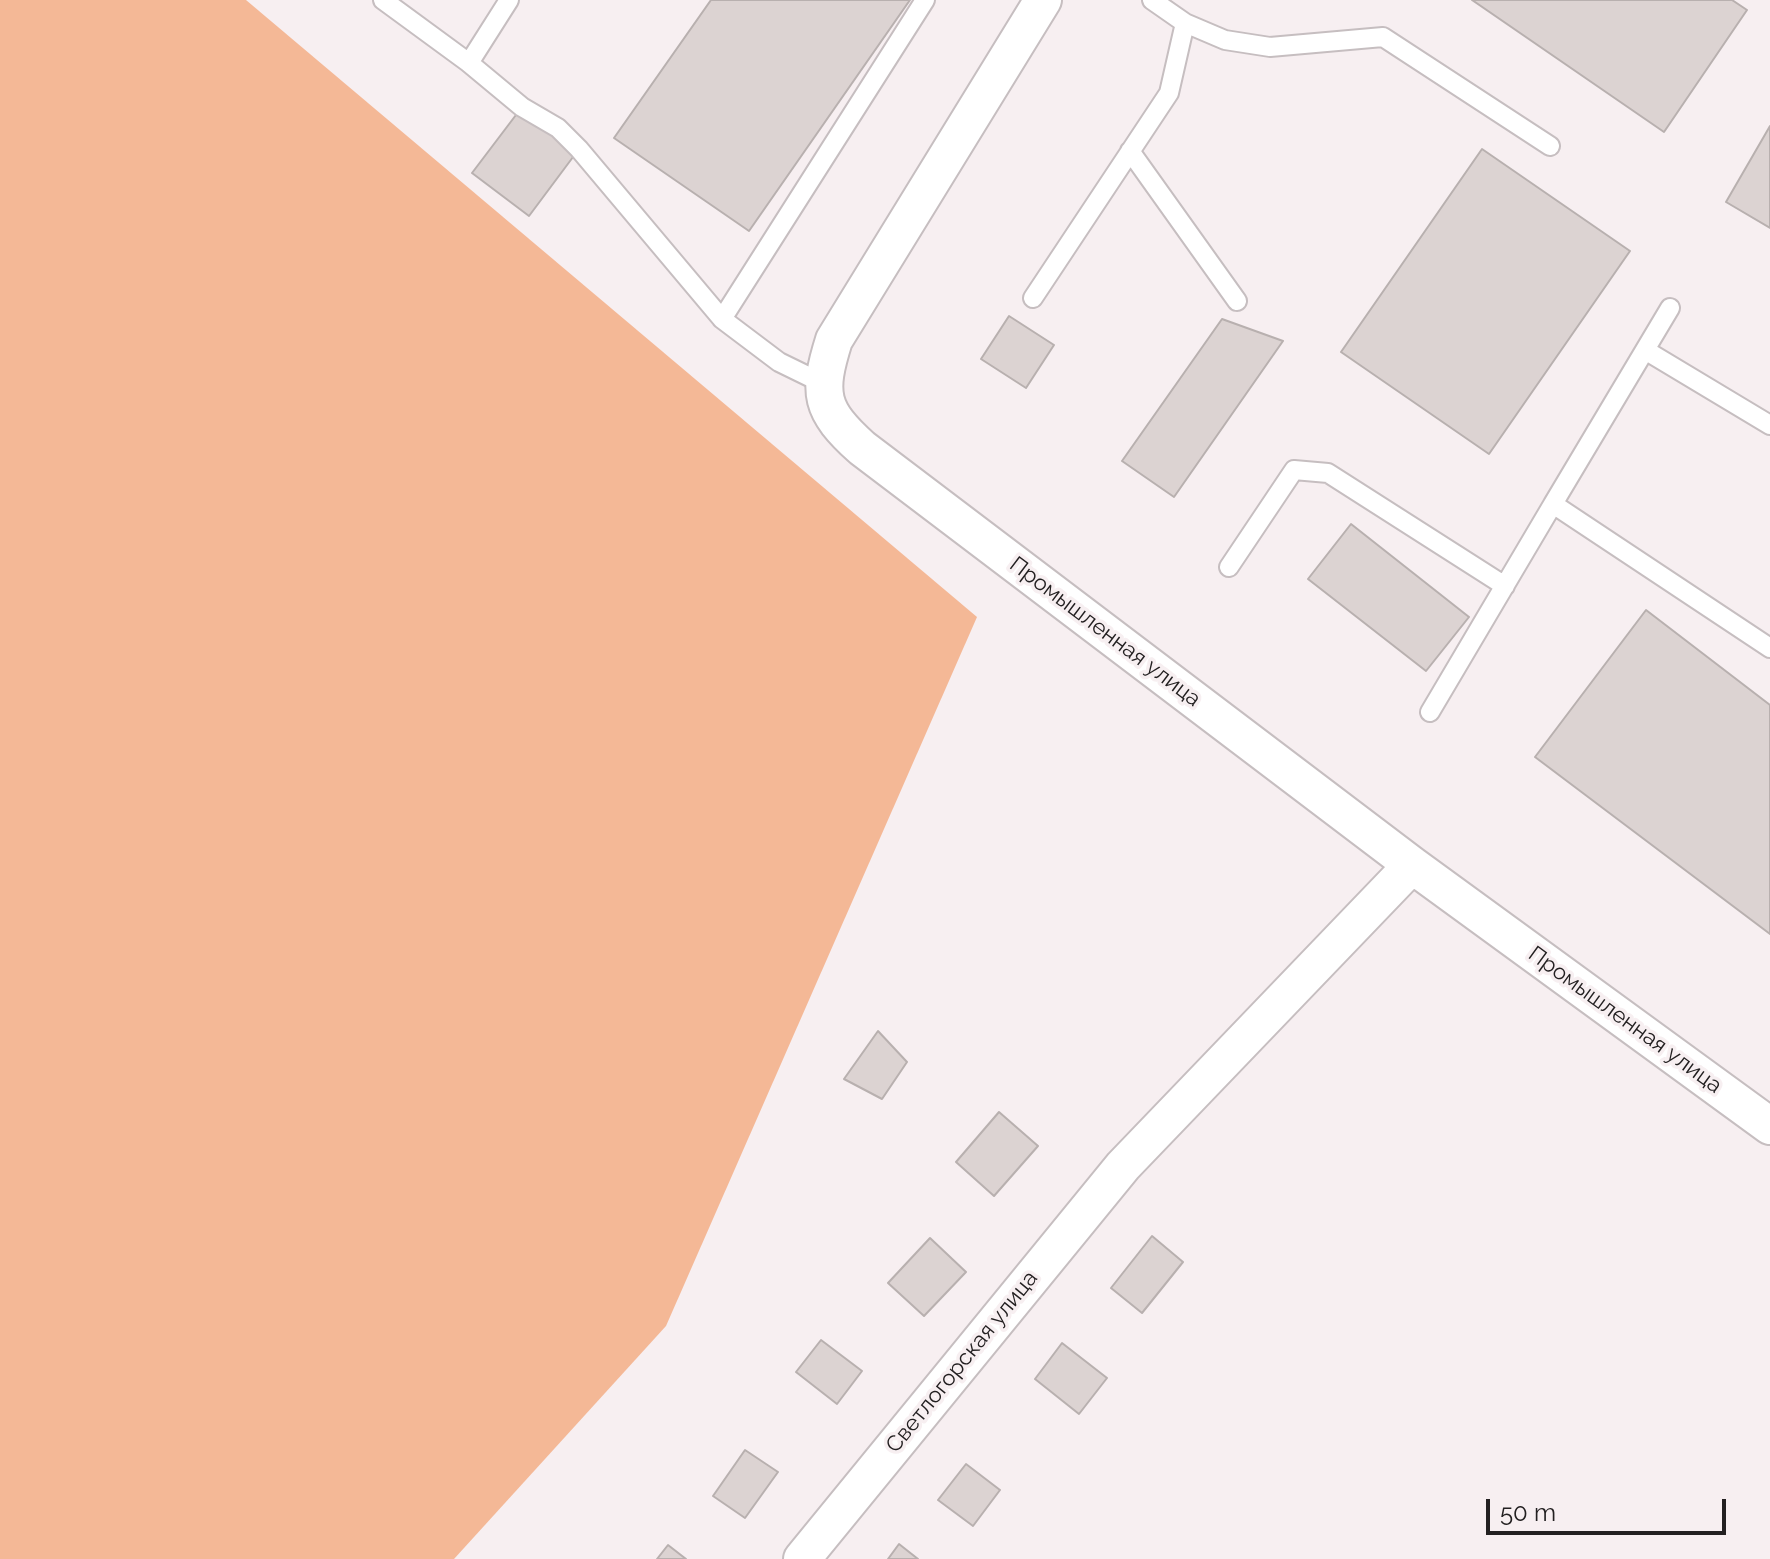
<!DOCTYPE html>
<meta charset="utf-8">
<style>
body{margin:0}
#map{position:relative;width:1770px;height:1559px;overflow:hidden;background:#f7eff1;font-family:Raleway,sans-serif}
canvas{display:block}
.scale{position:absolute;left:1486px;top:1499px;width:240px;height:36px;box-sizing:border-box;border:4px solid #232021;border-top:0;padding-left:10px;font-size:24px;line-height:28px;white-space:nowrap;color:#232021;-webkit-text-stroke:6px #f7eff1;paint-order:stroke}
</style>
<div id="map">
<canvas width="1770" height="1559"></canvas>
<div class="scale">50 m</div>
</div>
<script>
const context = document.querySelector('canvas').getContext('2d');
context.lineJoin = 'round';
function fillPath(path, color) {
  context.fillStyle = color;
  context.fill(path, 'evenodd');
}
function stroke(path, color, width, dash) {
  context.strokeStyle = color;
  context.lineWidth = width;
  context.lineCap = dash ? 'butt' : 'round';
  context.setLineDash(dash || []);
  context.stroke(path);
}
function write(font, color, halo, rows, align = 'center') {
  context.font = font + ' Raleway,sans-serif';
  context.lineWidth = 7;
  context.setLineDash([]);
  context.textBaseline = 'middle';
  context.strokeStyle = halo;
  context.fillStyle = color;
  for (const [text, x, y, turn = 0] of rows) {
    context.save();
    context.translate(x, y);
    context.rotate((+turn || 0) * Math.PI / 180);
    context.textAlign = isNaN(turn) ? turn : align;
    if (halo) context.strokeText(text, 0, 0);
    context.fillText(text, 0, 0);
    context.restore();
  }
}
const green = new Path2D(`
 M0 0H246L977 617 666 1326 454 1559H0Z`);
const building = new Path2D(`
 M711 0H910L749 231 614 138Z
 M1472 0H1732L1747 10 1664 132Z
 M522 107 579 149 529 216 472 173Z
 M1770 126V228L1726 202Z
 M1482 149 1630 251 1489 454 1341 352Z
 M1009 316 1054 345 1026 388 981 359Z
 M1222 319 1283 341 1174 497 1122 461Z
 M1351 524 1469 617 1426 671 1308 579Z
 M1646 610 1770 705V934L1535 757Z
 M878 1031 907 1062 882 1099 844 1079Z
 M999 1112 1038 1146 994 1196 956 1162Z
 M1152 1236 1183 1262 1142 1313 1111 1288Z
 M930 1238 966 1272 924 1316 888 1283Z
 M821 1340 862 1371 837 1404 796 1372Z
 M1062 1343 1107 1378 1079 1414 1035 1379Z
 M745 1450 778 1472 745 1518 713 1496Z
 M966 1464 1000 1490 973 1526 938 1500Z
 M899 1544 918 1559H888Z
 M668 1545 686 1559H657Z`);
const service = new Path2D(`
 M383 0 469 63 522 107 558 128 579 149 722 319 779 362 822 383
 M1152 0 1185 23 1225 40 1270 47 1383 37 1550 146
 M469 63 509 0
 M1130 151 1237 301
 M1033 298 1169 93 1185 23
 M722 319 925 0
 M1645 350 1770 425
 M1553 504 1670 308
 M1229 567 1294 470 1328 473 1505 586
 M1430 712 1553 504 1770 648`);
const minor = new Path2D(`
 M1043 0 834 340C817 394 820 410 862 448L1412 865 1770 1126
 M802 1559 1123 1166 1412 865`);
const streetNames = [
 ["Промышленная улица",1105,632,37],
 ["Промышленная улица",1625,1020,36],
 ["Светлогорская улица",962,1362,-51]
];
fillPath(green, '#f4b896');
fillPath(building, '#dcd3d2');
stroke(building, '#b8b0af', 2);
stroke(service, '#c6bec0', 22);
stroke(minor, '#c6bec0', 40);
stroke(service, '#fff', 18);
stroke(minor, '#fff', 36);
write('22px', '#232021', '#f7eff1', streetNames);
</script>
